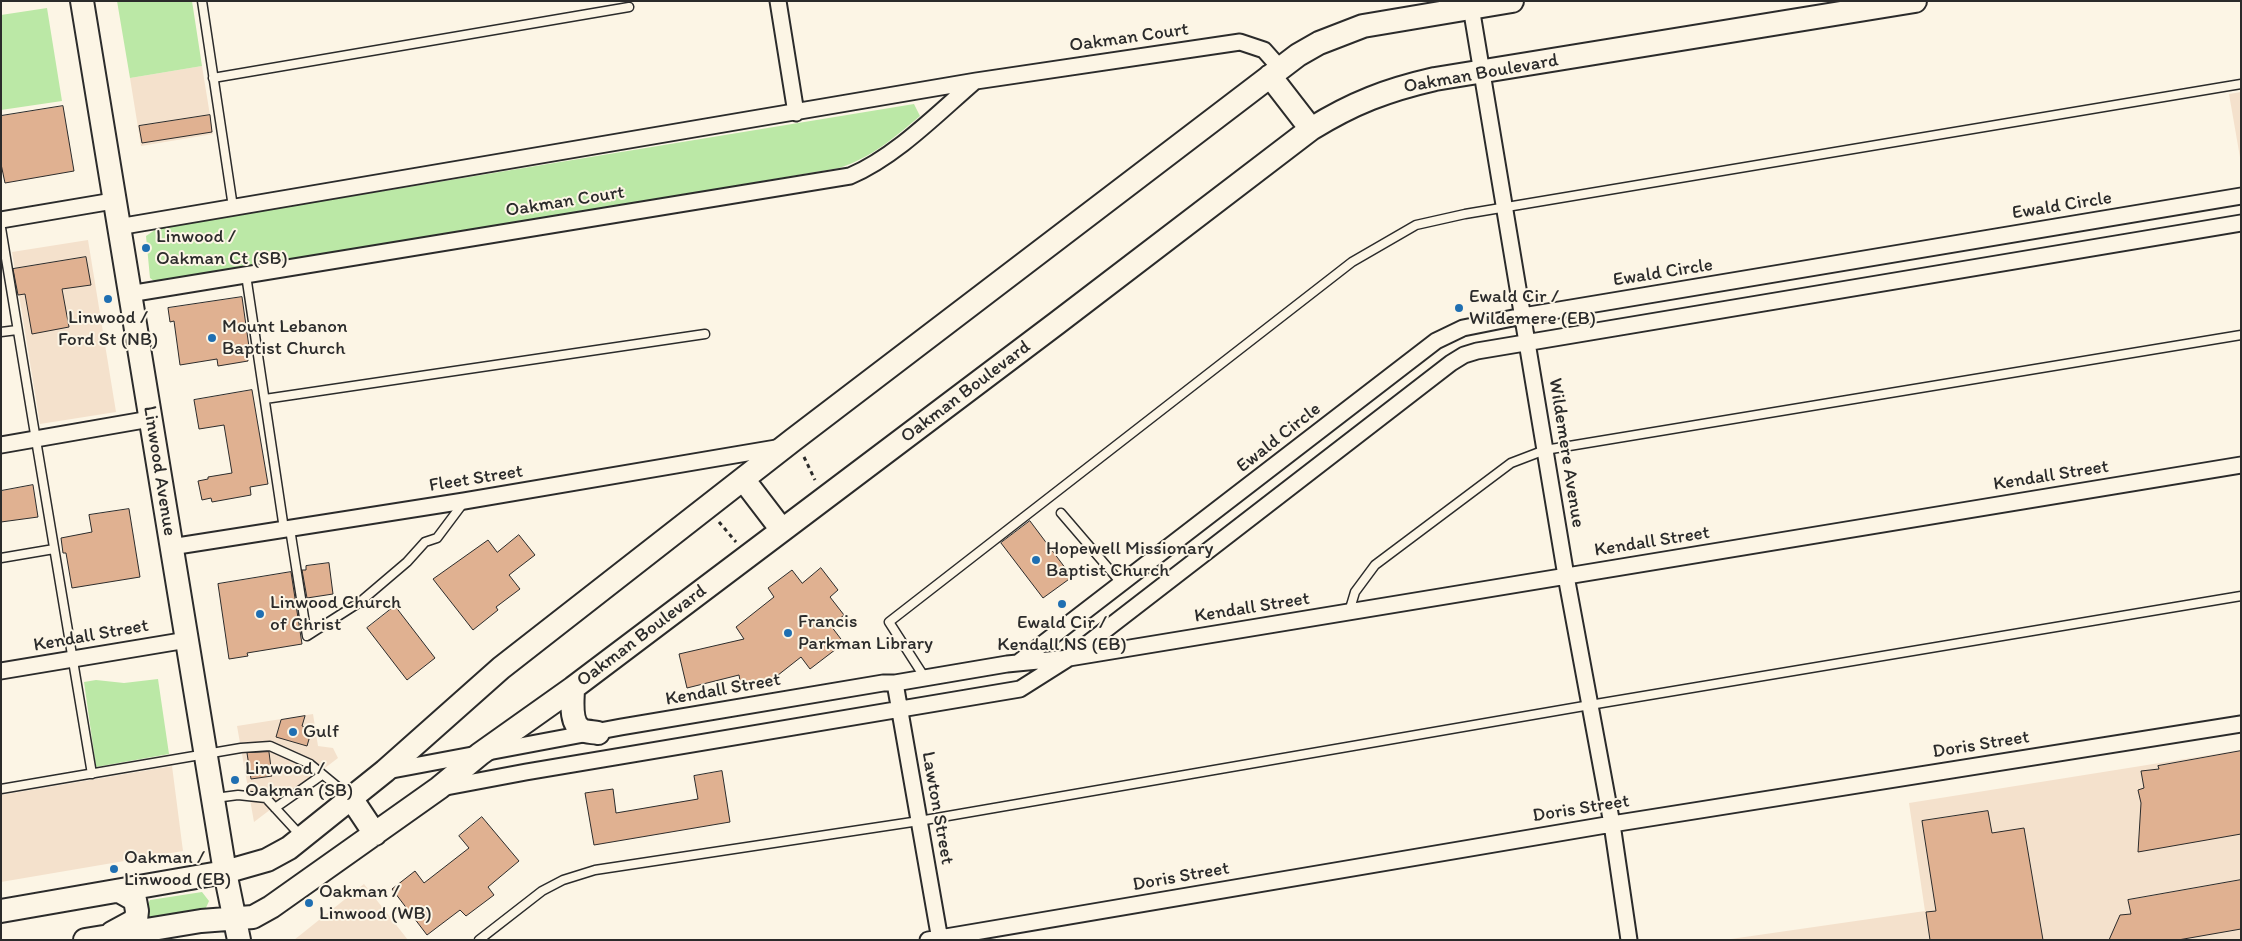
<!DOCTYPE html>
<style>
body{margin:0}
#map{position:relative;width:2242px;height:941px;overflow:hidden;background:#fcf5e5;font-family:Itim,sans-serif}
canvas{display:block}
.frame{position:absolute;inset:0;border:2px solid #2b2b2b;pointer-events:none}
</style>
<div id="map">
<canvas width="2242" height="941"></canvas>
<div class="frame"></div>
</div>
<script>
const context = document.querySelector('canvas').getContext('2d');
context.lineJoin = 'round';
function fillPath(path, color) {
  context.fillStyle = color;
  context.fill(path, 'evenodd');
}
function stroke(path, color, width, dash) {
  context.strokeStyle = color;
  context.lineWidth = width;
  context.lineCap = dash ? 'butt' : 'round';
  context.setLineDash(dash || []);
  context.stroke(path);
}
function write(font, color, halo, rows, align = 'center') {
  context.font = font + ' Itim,sans-serif';
  context.lineWidth = 4;
  context.setLineDash([]);
  context.textBaseline = 'middle';
  context.strokeStyle = halo;
  context.fillStyle = color;
  for (const [text, x, y, turn = 0] of rows) {
    context.save();
    context.translate(x, y);
    context.rotate((+turn || 0) * Math.PI / 180);
    context.textAlign = isNaN(turn) ? turn : align;
    if (halo) context.strokeText(text, 0, 0);
    context.fillText(text, 0, 0);
    context.restore();
  }
}
const built = new Path2D(`
 M202 66 213 134 141 146 130 78Z
 M2241 92V163L2229 94Z
 M88 240 116 412 40 424 12 252Z
 M313 714 318 746 333 748 338 758 254 822 237 726Z
 M2241 750V940H1724L1925 911 1909 803Z
 M172 766 183 851 1 882V795Z
 M364 884 408 940H294Z`);
const green = new Path2D(`
 M117 1H192L202 66 130 78Z
 M47 8 62 101 1 110V15Z
 M914 104 920 116C895 137 871 158 839 168L171 282 157 283 150 278 146 236 158 228Z
 M158 679 169 754 96 767 84 682 96 680 124 683Z
 M202 892 209 901 205 910 156 920 149 917 144 912 150 900Z`);
const building = new Path2D(`
 M63 106 74 171 5 183 1 164V116Z
 M210 115 212 132 142 143 139 126Z
 M86 257 91 285 62 289 69 327 32 334 25 294 18 295 13 269Z
 M242 297 250 354H247L248 361 218 366 217 359 180 365 174 321 170 322 168 308Z
 M252 390 268 484 250 487 251 495 212 502 211 498 202 500 198 481 208 479V477L232 473 224 425 199 429 194 400Z
 M33 485 38 517 1 522V491Z
 M129 509 140 577 72 588 66 553H63L61 538 92 532 89 515Z
 M1030 521 1072 577 1043 598 1001 543Z
 M519 535 535 555 509 575 520 589 496 607 498 610 473 630 433 579 488 540 497 552Z
 M329 563 333 594 307 598 302 570H306V566Z
 M821 568 838 590 830 597 844 615 831 626 844 643 810 669 801 657 773 679 741 686 739 675 687 688 679 654 744 639 736 627 774 597 768 588 792 570 802 583Z
 M291 572 302 644 247 653 248 656 229 659 218 584Z
 M395 606 435 658 407 680 367 628Z
 M305 716 302 726 312 729 307 746 276 737 281 720Z
 M2241 751V834L2138 852 2141 803 2138 790 2144 788 2141 771 2159 769 2158 766Z
 M269 752 272 776 251 779 247 753Z
 M722 771 730 822 594 845 585 793 613 789 616 813 698 799 694 776Z
 M1988 811 1992 833 2024 828 2043 940H1930L1926 912 1936 911 1922 821Z
 M482 817 519 861 488 887 494 895 466 916 460 910 427 935 392 889 415 871 424 883 469 848 459 836Z
 M2241 880V929L2178 940H2109L2120 915 2131 914 2128 900Z`);
const path = new Path2D(`
 M804 457 815 480
 M719 522 736 542`);
const lane = new Path2D(`
 M202 1 233 207
 M213 78 629 7
 M1 228C31 410 61 593 92 774
 M246 275 284 529
 M1 332 17 330
 M265 399 705 334
 M1061 513 1122 584
 M290 529 307 636 360 602 407 562 425 542 437 538 464 502
 M1 558 54 549
 M1349 612 1355 592 1375 565 1511 463 1545 450 2241 335
 M925 678 889 622 1352 262 1416 225 1465 214 2241 84
 M1 789 241 748 270 746 310 764 350 797
 M215 798 238 795 266 798 301 836
 M275 808 322 775
 M479 940 542 891 563 880 595 870 919 821 1590 705 2241 596`);
const street = new Path2D(`
 M778 1 796 113
 M1470 1 1566 576 1612 824 1629 940
 M1 220 113 201
 M118 227 976 81 1240 42 1264 50 1280 68
 M129 294 850 176C895 157 937 114 974 82
 M1 445 150 419
 M171 547 464 501 782 447
 M1019 662 1436 341 1463 328 1523 316 2241 196
 M1 671 187 640
 M895 683 940 940
 M387 771 621 727 883 683H895L1007 664 1069 658 2241 465
 M441 788 526 772 1020 689 1069 658 1451 363 1464 355 1477 351 2241 223
 M928 940 1612 824 2241 724`);
const secondary = new Path2D(`
 M82 1 225 872 239 940
 M1270 76 1311 129
 M743 479 782 530
 M573 688C573 699 569 723 582 730 586 732 593 732 598 733
 M351 798 375 834
 M1 911 225 872 267 860 289 848 385 771 501 668 793 440 1298 55 1319 43 1363 26 1512 1
 M112 933 136 920 137 911 135 900 119 891
 M85 940 201 921 253 917 271 907 439 788 480 754 573 688 1057 323 1311 129C1353 103 1387 90 1435 79L1915 1`);
const markers = [
 [146,248,5,"#1f6fb2"],
 [108,299,5,"#1f6fb2"],
 [1459,308,5,"#1f6fb2"],
 [212,338,5,"#1f6fb2"],
 [1036,560,5,"#1f6fb2"],
 [1062,604,5,"#1f6fb2"],
 [260,614,5,"#1f6fb2"],
 [788,633,5,"#1f6fb2"],
 [293,732,5,"#1f6fb2"],
 [235,780,5,"#1f6fb2"],
 [114,869,5,"#1f6fb2"],
 [309,903,5,"#1f6fb2"]
];
const streetNames = [
 ["Oakman Court",1129,38,-8],
 ["Oakman Boulevard",1481,74,-10],
 ["Oakman Court",565,202,-9],
 ["Ewald Circle",2062,206,-9],
 ["Ewald Circle",1663,273,-9],
 ["Oakman Boulevard",966,392,-37],
 ["Ewald Circle",1279,438,-38],
 ["Wildemere Avenue",1566,453,81],
 ["Linwood Avenue",159,471,81],
 ["Kendall Street",2051,476,-9],
 ["Fleet Street",476,479,-9],
 ["Kendall Street",1652,542,-9],
 ["Kendall Street",1252,608,-9],
 ["Kendall Street",91,636,-10],
 ["Oakman Boulevard",642,636,-37],
 ["Kendall Street",723,690,-10],
 ["Doris Street",1981,745,-9],
 ["Lawton Street",937,808,80],
 ["Doris Street",1581,809,-9],
 ["Doris Street",1181,877,-10]
];
const poiNames = [
 ["Linwood /",156,237],
 ["Oakman Ct (SB)",156,259],
 ["Ewald Cir /",1469,297],
 ["Wildemere (EB)",1469,319],
 ["Linwood /",108,318,"center"],
 ["Ford St (NB)",108,340,"center"],
 ["Mount Lebanon",222,327],
 ["Baptist Church",222,349],
 ["Hopewell Missionary",1046,549],
 ["Baptist Church",1046,571],
 ["Linwood Church",270,603],
 ["of Christ",270,625],
 ["Francis",798,622],
 ["Parkman Library",798,644],
 ["Ewald Cir /",1062,623,"center"],
 ["Kendall NS (EB)",1062,645,"center"],
 ["Gulf",303,732],
 ["Linwood /",245,769],
 ["Oakman (SB)",245,791],
 ["Oakman /",124,858],
 ["Linwood (EB)",124,880],
 ["Oakman /",319,892],
 ["Linwood (WB)",319,914]
];
fillPath(built, '#f4e1cc');
fillPath(green, '#bbe8a6');
fillPath(building, '#e0b191');
stroke(building, '#2b2b2b', 1);
stroke(lane, '#2b2b2b', 11);
stroke(street, '#2b2b2b', 19);
stroke(secondary, '#2b2b2b', 26);
stroke(path, '#2b2b2b', 3, [4, 4]);
stroke(lane, '#fcf5e5', 8);
stroke(street, '#fcf5e5', 15);
stroke(secondary, '#fcf5e5', 22);
for (const [x, y, r, color] of markers) {
  const dot = new Path2D();
  dot.arc(x, y, r, 0, 2 * Math.PI);
  context.fillStyle = color;
  context.fill(dot);
  stroke(dot, '#fcf5e5', 2);
}
write('19px', '#2b2b2b', '#fcf5e5', streetNames);
write('19px', '#2b2b2b', '#fcf5e5', poiNames, 'left');
</script>
